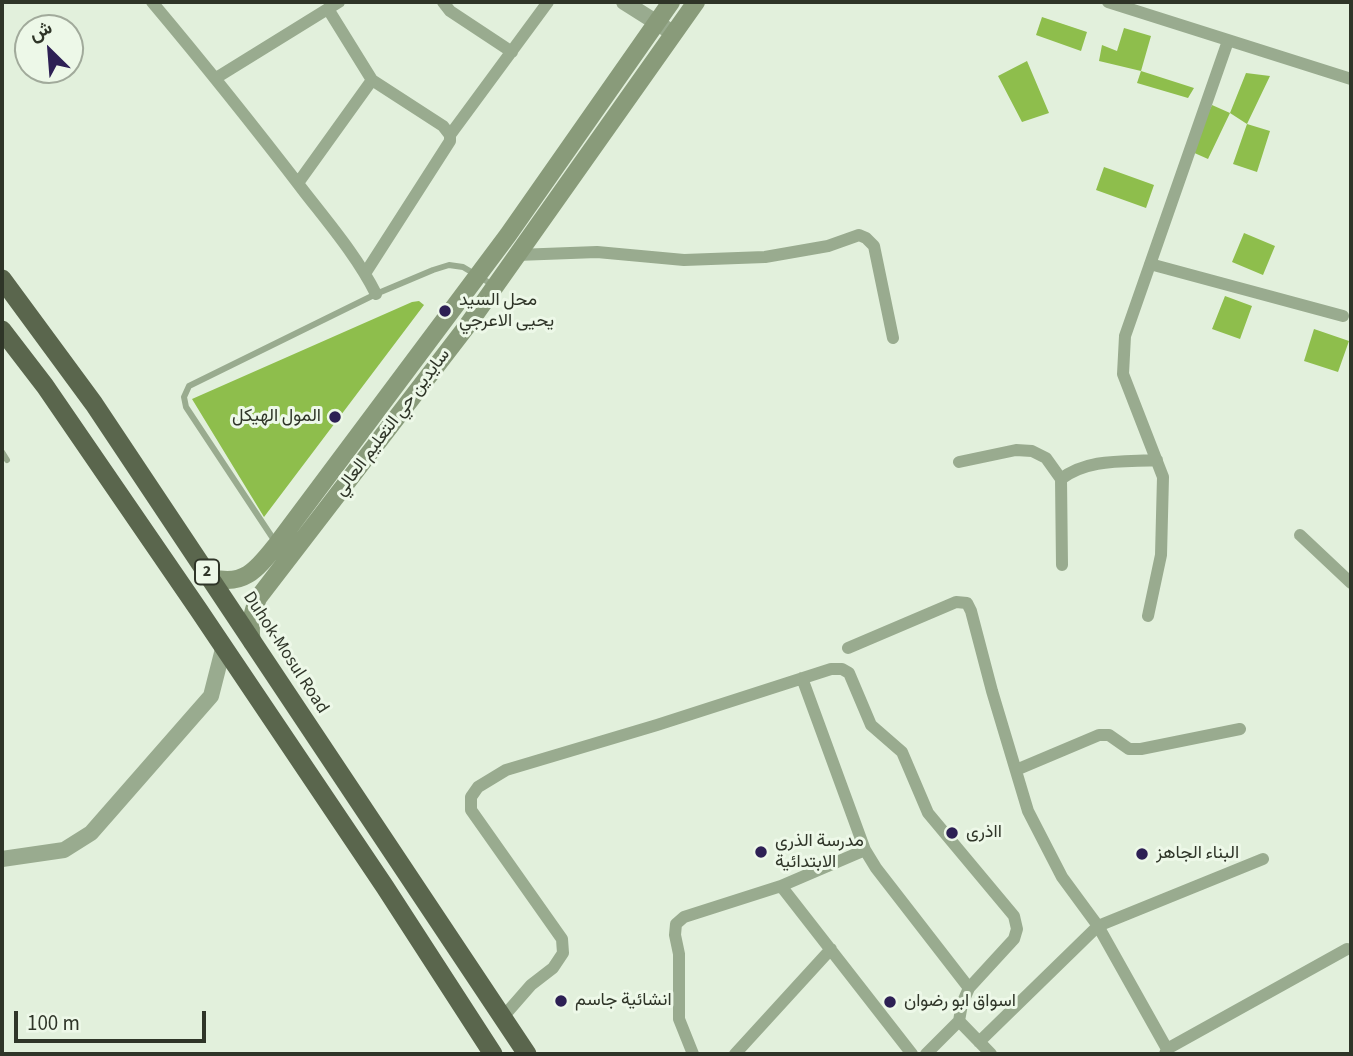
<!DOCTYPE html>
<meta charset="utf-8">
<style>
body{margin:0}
#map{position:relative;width:1353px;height:1056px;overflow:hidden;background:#e2f0dc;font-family:"Source Sans 3",Vazirmatn,sans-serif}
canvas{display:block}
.frame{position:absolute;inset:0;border:4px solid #2f3528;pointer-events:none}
.north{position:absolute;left:14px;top:14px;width:70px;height:70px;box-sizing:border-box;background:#edf8e8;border:2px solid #a1aa9b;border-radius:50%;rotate:335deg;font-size:19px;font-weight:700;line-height:28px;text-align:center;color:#2f3528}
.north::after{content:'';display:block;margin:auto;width:24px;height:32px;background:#2d2054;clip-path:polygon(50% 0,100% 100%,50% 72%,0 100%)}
.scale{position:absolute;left:14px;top:1011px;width:192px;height:32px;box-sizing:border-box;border:4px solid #2f3528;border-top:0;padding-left:9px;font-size:21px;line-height:24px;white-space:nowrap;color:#2f3528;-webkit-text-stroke:5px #edf8e8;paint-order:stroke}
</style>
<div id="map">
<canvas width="1353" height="1056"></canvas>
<div class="frame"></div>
<div class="north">ش</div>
<div class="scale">100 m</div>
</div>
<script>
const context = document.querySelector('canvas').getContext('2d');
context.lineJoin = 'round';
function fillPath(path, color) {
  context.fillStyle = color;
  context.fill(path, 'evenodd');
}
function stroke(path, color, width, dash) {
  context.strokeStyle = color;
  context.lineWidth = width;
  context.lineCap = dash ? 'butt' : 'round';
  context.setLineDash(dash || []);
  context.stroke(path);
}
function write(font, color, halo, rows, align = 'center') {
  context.font = font + ' "Source Sans 3",Vazirmatn,sans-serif';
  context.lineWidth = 6;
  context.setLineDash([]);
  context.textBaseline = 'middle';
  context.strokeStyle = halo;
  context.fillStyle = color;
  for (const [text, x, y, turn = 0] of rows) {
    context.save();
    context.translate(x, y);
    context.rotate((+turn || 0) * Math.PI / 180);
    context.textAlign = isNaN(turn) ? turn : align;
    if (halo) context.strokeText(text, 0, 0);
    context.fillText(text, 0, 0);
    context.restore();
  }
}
const building = new Path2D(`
 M1042 17 1087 32 1081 51 1036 35Z
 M1124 28 1151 36 1141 71 1194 88 1188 98 1137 83 1141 71 1099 61 1102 45 1117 51Z
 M1027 61 1049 113 1022 122 998 76Z
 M1246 73 1270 76 1247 124 1230 113 1208 159 1190 151 1212 105 1230 113Z
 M1247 124 1270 131 1257 172 1233 164Z
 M1104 167 1154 185 1146 208 1096 190Z
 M1244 233 1275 246 1263 275 1232 262Z
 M1225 296 1252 306 1240 339 1212 329Z
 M419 301 424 305 264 517 192 399 412 302Z
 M1314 329 1349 341 1338 372 1304 361Z`);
const service = new Path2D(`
 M2 452 7 460
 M276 543 186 407 184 397 189 386 376 294 433 270 449 265 463 267 493 285`);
const minor = new Path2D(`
 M152 2C205 65 256 129 306 194 331 226 358 258 376 294
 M443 2 450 11 512 52
 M1108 2 1351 79
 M328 9 372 80 443 126 450 135V141L366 272
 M216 78 339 2
 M450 135 548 2
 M298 183 372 80
 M517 255 597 252 684 260 765 257 828 246 859 235 866 238 874 246 893 338
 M1150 264 1343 316
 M959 462 1016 450 1032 451 1046 458 1061 479 1062 565
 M1061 479C1088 458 1125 462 1157 460
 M1300 535 1351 583
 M1148 616 1161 555 1163 477 1123 374 1125 336 1228 41
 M848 648 956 602 967 603 971 611 992 691 1028 811 1062 877 1098 926 1167 1049 1165 1054
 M802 678 865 850 876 868 969 988
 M1016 770 1099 735H1109L1129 749H1141L1240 729
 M781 886 912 1054
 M503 1017 531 985 553 968 563 953 562 939 471 810V797L478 787 506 770 657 725 831 669H842L849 673 871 725 902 752 928 813 1014 916 1017 929 1014 939 969 988 962 1004 959 1021 926 1054
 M959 1021 991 1054
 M979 1042 1098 926 1263 859
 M1167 1049 1347 949
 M693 1054 679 1019V954L675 935 676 924 684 917 781 886 865 850
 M735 1054 831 949`);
const tertiary = new Path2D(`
 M624 2 673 33
 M2 859 64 850 91 833 211 696 223 649`);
const secondary = new Path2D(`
 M210 577C244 588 258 568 277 544L508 235 671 2
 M252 642C249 626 252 614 258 598L467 326 696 2`);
const trunk = new Path2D(`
 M2 279 94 404 527 1054
 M2 330 45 386 198 609 385 887 493 1054`);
const markers = [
 [445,311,7,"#2d2054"],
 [335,417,7,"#2d2054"],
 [952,833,7,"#2d2054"],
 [761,852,7,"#2d2054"],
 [1142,854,7,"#2d2054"],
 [561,1001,7,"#2d2054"],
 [890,1002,7,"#2d2054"]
];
const shields = [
 [207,572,24]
];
const shieldNames = [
 ["2",207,572]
];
const poiNames = [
 ["محل السيد",459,301],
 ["يحيى الاعرجي",459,322],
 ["المول الهيكل",321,417,"right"],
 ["ااذرى",966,833],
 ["مدرسة الذرى",775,842],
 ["الابتدائية",775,863],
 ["البناء الجاهز",1156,854],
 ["انشائية جاسم",575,1001],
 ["اسواق ابو رضوان",904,1002]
];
const streetNames = [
 ["سايدين حي التعليم العالي",393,423,-53],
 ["Duhok-Mosul Road",285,653,57]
];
fillPath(building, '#8ebe4c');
stroke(service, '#99ab8f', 6);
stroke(minor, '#99ab8f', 12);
stroke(tertiary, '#99ab8f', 16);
stroke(secondary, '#899b7a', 18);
stroke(trunk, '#5a664d', 19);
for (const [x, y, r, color] of markers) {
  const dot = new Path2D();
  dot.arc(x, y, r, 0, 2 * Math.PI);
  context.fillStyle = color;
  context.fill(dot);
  stroke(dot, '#edf8e8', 2.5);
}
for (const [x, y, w] of shields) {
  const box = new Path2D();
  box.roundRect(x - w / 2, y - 12.5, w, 25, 5);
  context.fillStyle = '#edf8e8';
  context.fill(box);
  stroke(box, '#2f3528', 2);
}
write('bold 16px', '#2f3528', null, shieldNames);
write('18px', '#2f3528', '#edf8e8', poiNames, 'left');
write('18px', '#2f3528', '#edf8e8', streetNames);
</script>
